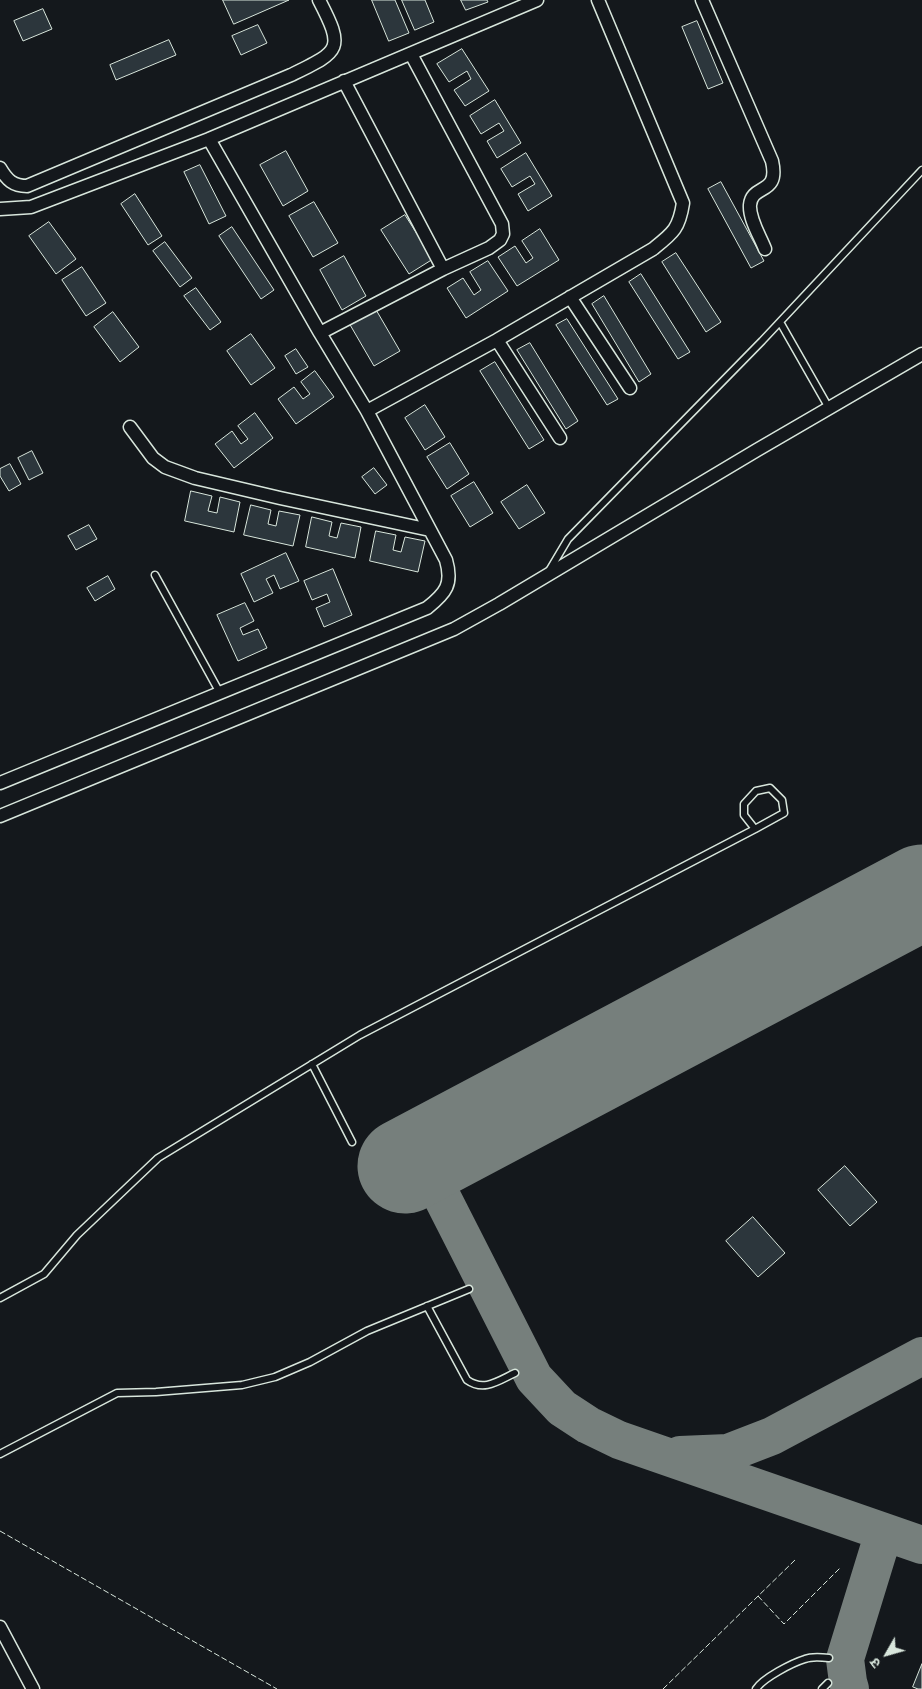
<!DOCTYPE html>
<meta charset="utf-8">
<style>
body{margin:0}
#map{position:relative;width:922px;height:1689px;overflow:hidden;background:#14181c;font-family:"Crimson Pro","Noto Sans Devanagari",serif}
canvas{display:block}
.north{position:absolute;left:862px;top:1629px;width:50px;height:50px;-webkit-text-stroke:4px #14181c;paint-order:stroke;rotate:232deg;font-size:14px;font-weight:700;line-height:20px;text-align:center;color:#d8e6dc}
.north::after{content:'';display:block;margin:auto;width:18px;height:22px;background:#d8e6dc;clip-path:polygon(50% 0,100% 100%,50% 72%,0 100%)}
</style>
<div id="map">
<canvas width="922" height="1689"></canvas>
<div class="north">उ</div>
</div>
<script>
const context = document.querySelector('canvas').getContext('2d');
context.lineJoin = 'round';
function stroke(path, color, width, dash) {
  context.strokeStyle = color;
  context.lineWidth = width;
  context.lineCap = dash ? 'butt' : 'round';
  context.setLineDash(dash || []);
  context.stroke(path);
}
function fillPath(path, color) {
  context.fillStyle = color;
  context.fill(path, 'evenodd');
}
const taxiway = new Path2D(`
 M424 1156 442 1197 534 1378 562 1408 588 1425 619 1440 922 1545
 M680 1455 728 1453 772 1436 922 1356
 M850 1689 848 1682 845 1659 884 1532`);
const runway = new Path2D(`
 M405 1166 922 892`);
const building = new Path2D(`
 M223 0H289L234 24Z
 M372 0H395L409 33 389 41Z
 M402 0H425L434 22 415 30Z
 M461 0H487L488 2 466 10Z
 M43 9 52 29 23 41 14 21Z
 M697 21 723 83 708 89 682 27Z
 M258 25 267 43 241 55 232 36Z
 M169 40 176 55 116 80 110 65Z
 M462 49 489 91 465 106 454 90 471 79 467 71 449 82 437 64Z
 M495 100 521 143 497 158 487 141 504 131 499 123 481 134 470 116Z
 M286 151 308 191 283 206 260 165Z
 M526 153 552 196 528 211 518 194 535 184 530 176 512 187 501 169Z
 M200 165 226 216 209 224 184 172Z
 M721 182 764 261 751 268 708 189Z
 M135 194 162 236 148 245 121 204Z
 M314 202 338 243 313 257 289 216Z
 M405 215 433 259 409 274 381 230Z
 M49 222 76 259 56 274 29 236Z
 M232 227 274 290 261 299 219 236Z
 M540 229 559 260 517 286 498 257 515 246 526 263 533 258 522 241Z
 M165 242 192 278 180 287 153 251Z
 M676 253 721 322 706 332 662 262Z
 M344 256 366 296 342 310 320 270Z
 M488 261 508 291 466 318 447 288 463 278 474 295 481 290 470 272Z
 M82 267 106 303 86 316 62 280Z
 M641 274 690 352 678 359 629 282Z
 M196 288 221 322 210 330 184 296Z
 M604 296 651 374 639 382 592 304Z
 M375 308 400 351 374 366 349 323Z
 M113 312 139 347 120 362 94 327Z
 M567 319 618 399 607 405 556 325Z
 M251 334 275 368 251 385 227 351Z
 M530 343 578 421 566 429 517 350Z
 M296 349 308 367 296 374 285 356Z
 M495 362 544 440 529 449 480 371Z
 M315 371 334 397 296 424 278 399 294 387 303 399 310 394 301 382Z
 M425 405 445 437 425 450 405 418Z
 M255 413 273 438 234 468 215 444 232 431 241 444 248 439 238 426Z
 M450 443 469 474 447 489 427 457Z
 M32 451 43 473 29 480 18 458Z
 M10 464 21 484 9 491 0 476V469Z
 M374 468 387 485 375 494 362 477Z
 M474 482 493 513 470 527 451 496Z
 M527 485 545 513 519 529 501 502Z
 M191 491 212 496 208 511 217 513 220 497 240 502 234 532 185 521Z
 M251 505 271 510 268 524 276 526 279 511 300 515 293 546 244 535Z
 M312 517 332 522 329 536 337 538 341 523 361 527 355 558 306 547Z
 M89 525 97 539 76 550 68 536Z
 M376 531 396 535 393 550 401 552 405 537 425 541 418 572 370 561Z
 M286 553 299 581 280 589 274 575 266 579 273 593 254 602 241 574Z
 M333 569 352 615 324 627 316 608 330 602 327 594 312 600 304 581Z
 M108 576 115 589 95 601 87 588Z
 M245 603 254 621 240 628 243 635 258 629 267 648 238 661 217 615Z
 M845 1166 877 1202 850 1226 818 1190Z
 M753 1217 785 1253 758 1277 726 1241Z
 M922 1664V1689H918L913 1687Z`);
const service = new Path2D(`
 M780 322 829 408
 M549 571 568 539 762 341 922 170
 M155 575 220 693
 M312 1064 352 1142
 M0 1298 44 1274 77 1235 158 1158 360 1035 755 829 784 813 782 800 770 788 756 791 744 804V815L755 829
 M427 1306 467 1380C484 1392 498 1381 515 1373
 M0 1454 117 1393 156 1392 242 1385 275 1377 310 1362 367 1331 469 1289
 M756 1689C763 1678 792 1663 805 1659 812 1656 821 1657 829 1658
 M822 1689 828 1683`);
const minor = new Path2D(`
 M702 0 772 161C780 196 752 183 750 205 749 219 760 236 765 249
 M344 81 443 269
 M209 139 537 0
 M0 168C7 180 13 186 27 186L291 75C340 51 345 50 319 0
 M0 209 31 207 209 139 320 333 367 411 446 560C453 584 446 593 427 608L0 783
 M570 297 630 388
 M320 333 443 269 489 248 500 240 503 234 502 224 411 54
 M497 340 560 438
 M367 411 497 340 653 249C673 233 679 229 683 203L598 0
 M130 427 153 458 165 467 195 478 280 498 430 530
 M0 816 454 629 499 604 757 450 922 354
 M0 1627 33 1689`);
const fence = new Path2D(`
 M0 1531 277 1689
 M758 1596 784 1624 840 1568
 M663 1689 795 1560`);
stroke(taxiway, '#767f7c', 38);
stroke(runway, '#767f7c', 95);
fillPath(building, '#2c363c');
stroke(building, '#d8e6dc', 1);
stroke(service, '#d8e6dc', 9);
stroke(minor, '#d8e6dc', 15);
stroke(service, '#14181c', 6);
stroke(minor, '#14181c', 12);
stroke(fence, '#d8e6dc', 1, [6, 2.5]);
</script>
